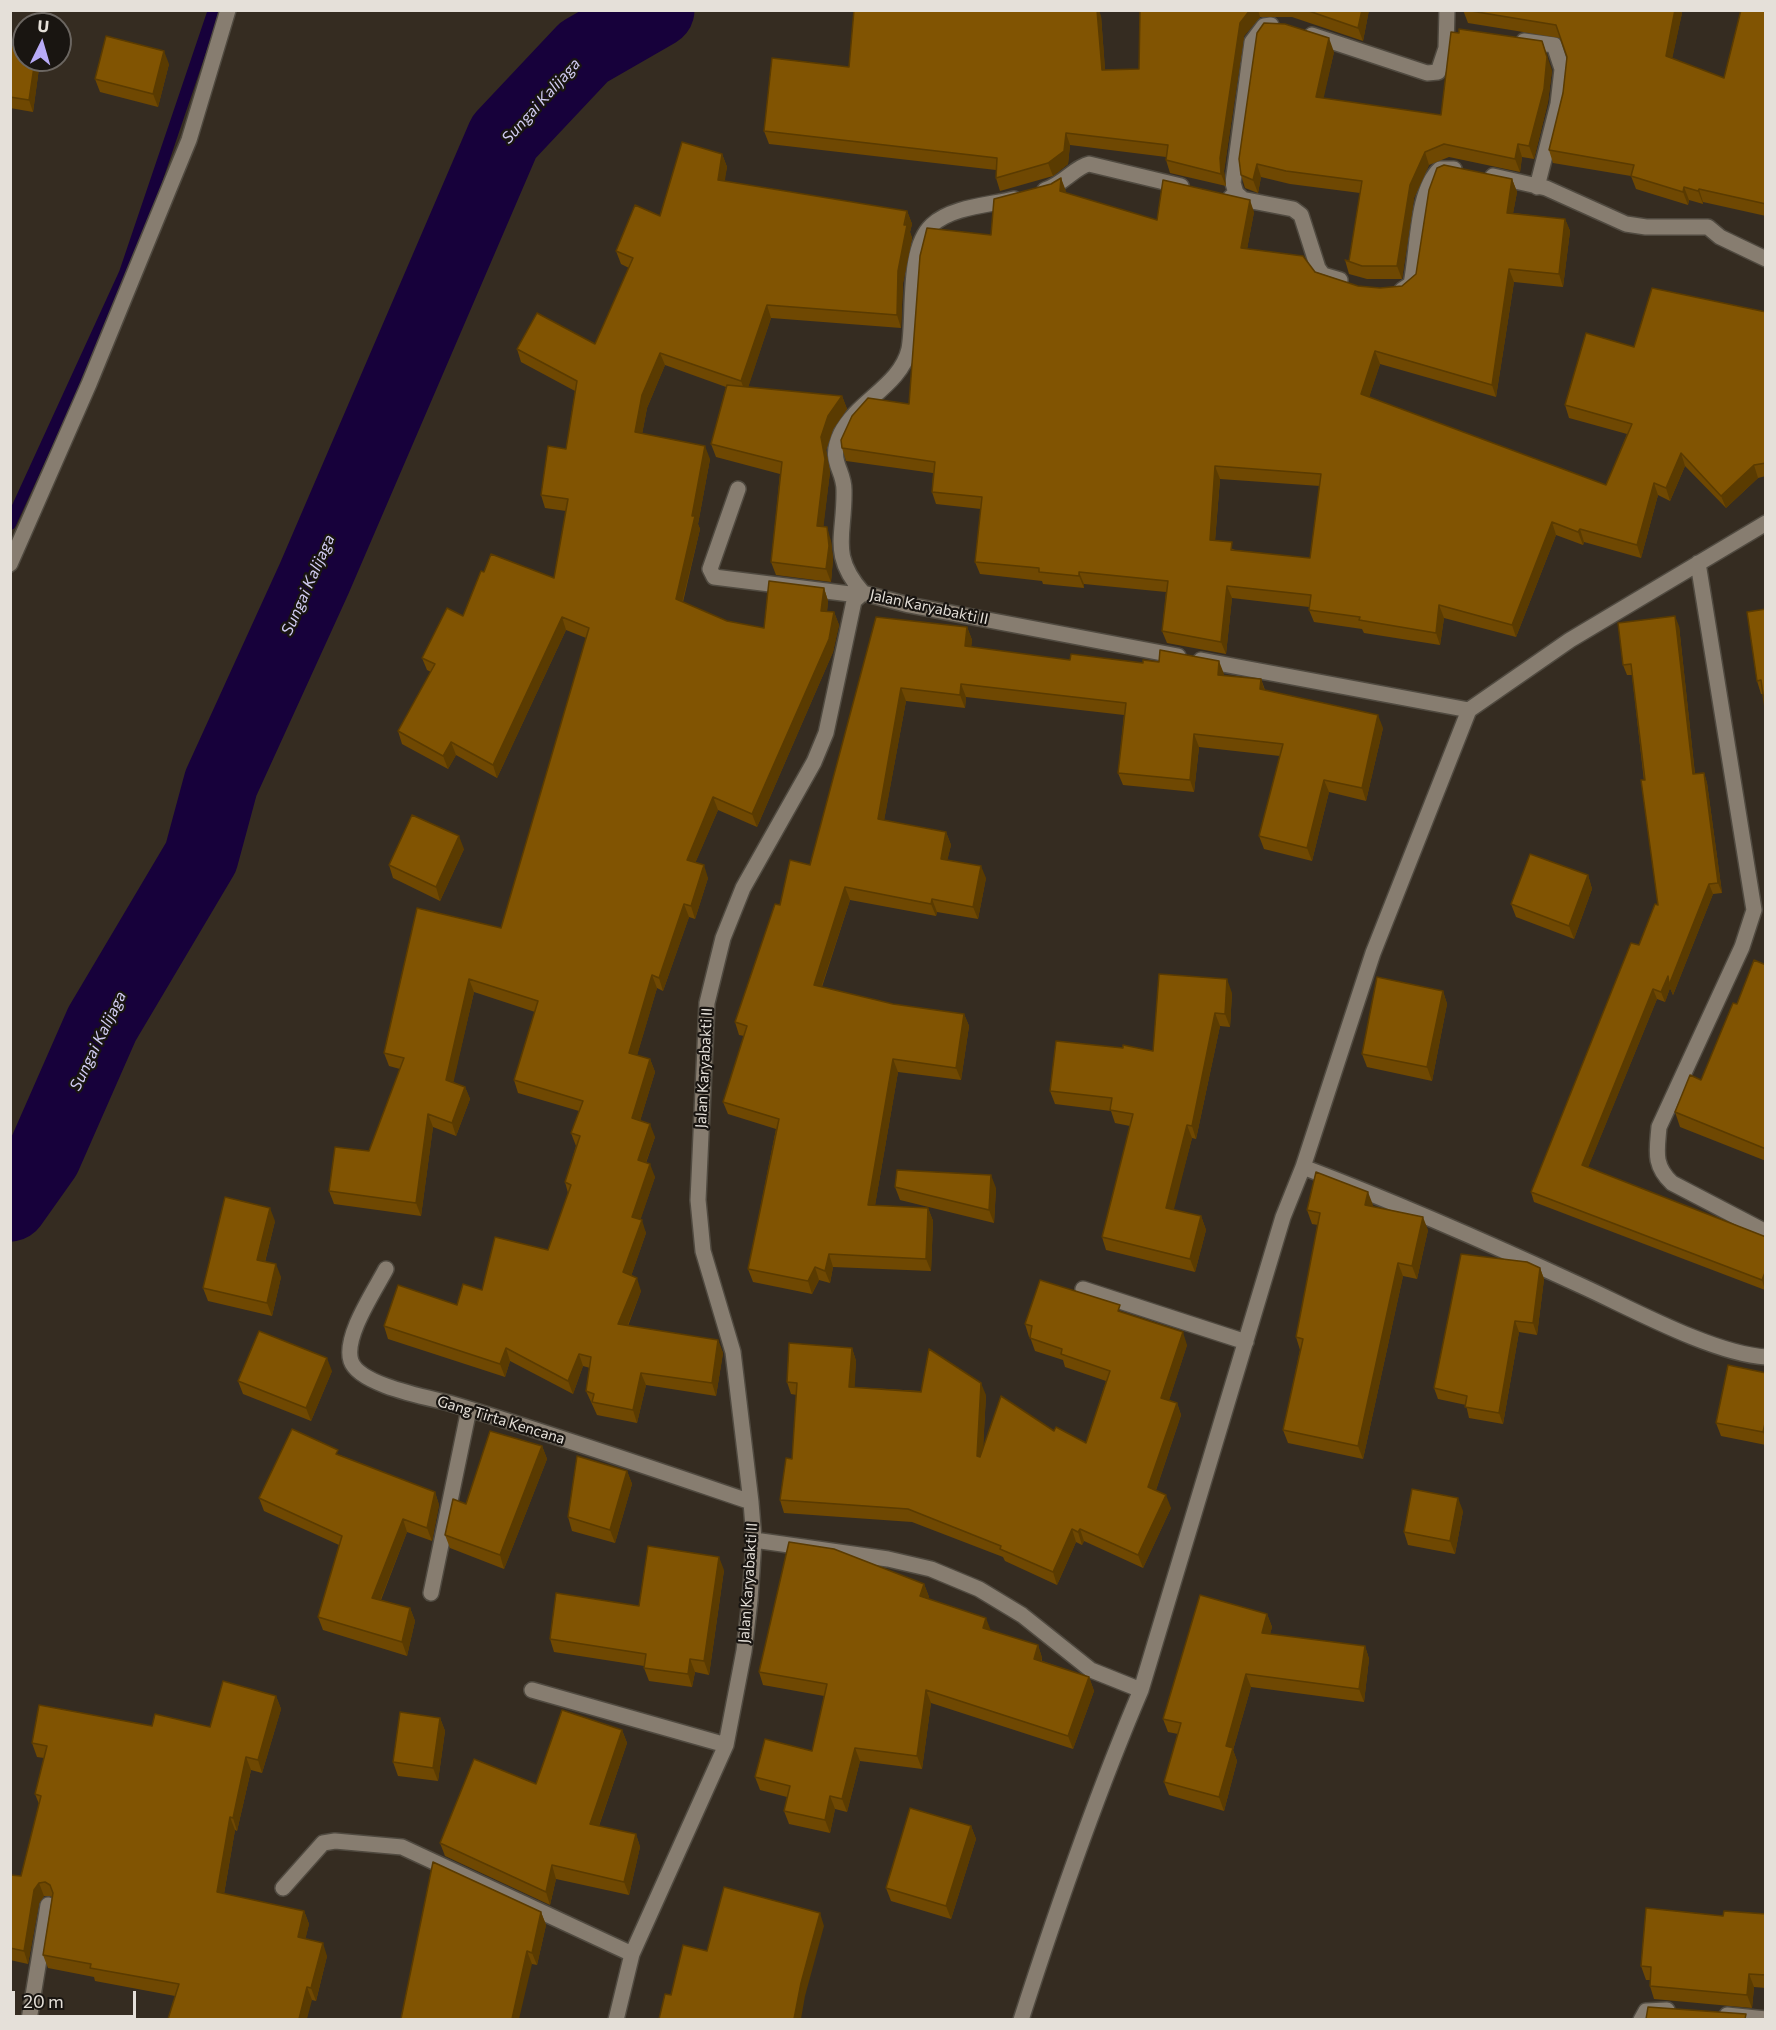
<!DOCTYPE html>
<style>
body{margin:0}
#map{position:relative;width:1776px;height:2030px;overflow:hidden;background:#352c21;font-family:Commissioner,sans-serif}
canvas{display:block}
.frame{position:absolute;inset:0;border:12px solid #e5e0d9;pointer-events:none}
.north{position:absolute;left:12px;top:12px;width:60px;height:60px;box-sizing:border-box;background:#191511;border:2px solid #6b6661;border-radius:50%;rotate:5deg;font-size:16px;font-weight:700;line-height:24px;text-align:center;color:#e5e0d9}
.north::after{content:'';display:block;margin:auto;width:21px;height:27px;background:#b8abf7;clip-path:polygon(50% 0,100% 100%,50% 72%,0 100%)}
.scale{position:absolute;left:12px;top:1991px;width:124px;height:27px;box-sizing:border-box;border:3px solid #e5e0d9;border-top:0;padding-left:8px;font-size:18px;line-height:21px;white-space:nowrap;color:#e5e0d9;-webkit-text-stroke:4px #191511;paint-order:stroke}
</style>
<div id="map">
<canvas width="1776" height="2030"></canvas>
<div class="frame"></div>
<div class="north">U</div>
<div class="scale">20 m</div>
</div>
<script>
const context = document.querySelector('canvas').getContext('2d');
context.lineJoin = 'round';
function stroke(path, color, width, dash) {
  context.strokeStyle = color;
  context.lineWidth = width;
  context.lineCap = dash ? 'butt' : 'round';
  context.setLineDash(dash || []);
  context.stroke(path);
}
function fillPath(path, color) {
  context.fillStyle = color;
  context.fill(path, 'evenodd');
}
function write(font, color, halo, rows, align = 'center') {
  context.font = font + ' Commissioner,sans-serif';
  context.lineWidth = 4.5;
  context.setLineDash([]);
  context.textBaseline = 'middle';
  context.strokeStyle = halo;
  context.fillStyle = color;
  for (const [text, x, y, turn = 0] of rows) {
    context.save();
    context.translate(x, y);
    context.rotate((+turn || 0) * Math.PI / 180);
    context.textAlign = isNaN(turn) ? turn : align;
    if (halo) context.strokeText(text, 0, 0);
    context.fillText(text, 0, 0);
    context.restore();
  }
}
const stream = new Path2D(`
 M10 524 125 273 214 10`);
const river = new Path2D(`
 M10 1204 44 1156 102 1024 201 857 221 783 314 579 504 137 584 52 657 10`);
const minor = new Path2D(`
 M1312 35 1427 73 1438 72 1446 48 1447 10
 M1524 41 1554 45 1562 69 1558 104 1537 187
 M1493 176 1546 188 1626 224 1646 227H1708L1720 237 1766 259
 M1045 190C1064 184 1075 167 1089 164L1181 186
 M1231 197 1293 209 1301 215 1318 268 1323 275 1340 280
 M1245 201 1236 193 1233 183 1252 42 1264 26 1271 25
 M1402 290 1411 284C1418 252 1416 191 1440 169H1454
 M738 489 710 569 714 577 858 595
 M1698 563 1754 910 1742 947 1659 1127C1657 1151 1653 1165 1672 1183L1766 1232
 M10 564 89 384 189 140 228 10
 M863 593C829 554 845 536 844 490 844 468 827 462 841 433 857 401 901 385 909 349 915 317 906 249 932 225 951 207 989 205 1014 199
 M1201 660 1469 710
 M1303 1167C1398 1203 1491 1244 1584 1287 1632 1309 1714 1354 1766 1357
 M386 1269C375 1290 343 1337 351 1361 359 1385 426 1397 449 1403 550 1433 651 1468 751 1502
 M1083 1289 1246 1342
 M754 1540 888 1559 931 1569 979 1589 1022 1615 1091 1670 1141 1690
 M431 1593 469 1409
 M532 1690 726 1745
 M283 1888 323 1843 335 1841 402 1847 632 1954
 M1727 2015 1766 2019
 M29 2020 48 1905
 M616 2020 632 1954 726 1745 744 1651 750 1600 754 1540 751 1502 733 1352 703 1251 698 1200 707 1003 723 938 743 888 814 762 826 733 854 601 863 593 909 605 1178 656
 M1021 2020C1057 1908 1095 1798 1141 1690L1283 1217 1303 1167 1373 953 1469 710 1570 640 1766 523
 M1641 2020 1646 2011 1667 2010`);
const wall = new Path2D(`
 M1140 10H1369L1363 41 1292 17H1260L1244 36 1224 171 1226 186 1170 173 1166 160V157L1070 145 1068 164 1053 176 1000 191 996 178V170L769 144 764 131 849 67 1101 16 1105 70 1139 69Z
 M1463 10H1681L1682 13 1672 58 1724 78 1766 10V216L1703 202V204L1689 200 1688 205 1636 189 1631 176 1553 163 1549 150 1563 93 1567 57 1560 38 1468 23Z
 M10 46 24 60 40 61 33 112 10 108Z
 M1334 52 1323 98 1441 115 1552 70 1548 102 1534 159 1522 157 1520 172 1449 157 1429 165 1414 198 1402 279H1367L1349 274 1345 260 1349 261 1360 193 1290 184 1261 177 1258 193 1245 188 1241 175Z
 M169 64 158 107 100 92 95 79Z
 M722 154 727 167 724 181 907 211 912 224 910 232 912 238 903 283 901 328 771 318 748 387 842 396 847 409 833 429 826 450 830 472 823 527 831 541 833 559 831 582 776 575 771 562 780 474 716 457 711 444 726 387 665 365 647 408 642 434 710 459 698 524 700 529 683 602 727 621 764 628 824 588 828 601 827 611 834 612 839 625 833 652 757 827 718 810 695 863 708 878 695 919 689 917 663 991 657 988 637 1055 650 1059 655 1072 640 1121 655 1137 646 1163 655 1177 640 1220 646 1233 631 1276 641 1291 628 1326 718 1340 723 1353 716 1396 646 1385 637 1423 597 1415 586 1391 590 1368 583 1366 573 1394 510 1361 505 1377 388 1339 384 1326 457 1305 548 1250 568 1193 565 1182 576 1146 571 1133 579 1111 518 1093 514 1080 535 1012 474 992 453 1082 465 1087 470 1099 456 1136 433 1127 421 1216 334 1204 329 1191 369 1151 400 1069 389 1066 384 1053 501 928 586 638 566 630 497 778 456 755 448 769 402 744 398 731 431 672 427 670 422 658 463 616 484 572 554 578 566 511 545 508 541 495 566 449 575 391 521 362 517 349 595 344 629 268 621 264 616 251 660 216Z
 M1061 178 1065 193 1157 220 1254 212 1247 249 1358 286 1380 288 1402 286 1416 274 1512 179 1517 192 1513 213 1565 219 1570 231 1563 287 1514 282 1496 397 1380 364 1369 397 1606 485 1627 434 1569 418 1565 405 1634 347 1766 312V476L1758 478 1726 508 1685 466 1670 501 1658 495 1641 558 1584 542 1583 545 1556 535 1516 637 1444 618 1440 645 1364 633 1362 629 1314 622 1309 610V607L1232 598 1226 654 1167 643 1162 631 1166 592 1084 584V588L1043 584 1042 581 980 574 975 562 981 509 936 504 932 492 933 473 846 461 842 448 909 404 991 235 1051 184ZM1220 479 1320 486 1310 558 1235 550 1215 541Z
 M1766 609 1763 694H1761L1757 681Z
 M876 617 967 627 972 640 971 647 1070 660 1224 674V676L1261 679 1265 690 1383 728 1366 801 1329 792 1312 861 1264 849 1259 836 1280 756 1199 747 1194 792 1123 785 1118 773 1124 715 966 697 965 708 906 701 884 820 946 832 951 845 947 860 986 878 978 919 937 912 936 916 850 900 822 987 893 1004 964 1014 969 1026 961 1080 898 1072 875 1205 928 1208 933 1221 931 1271 833 1267 830 1283 819 1280 812 1294 753 1282 748 1269 776 1129 728 1114 723 1102 744 1036 739 1035 735 1022 780 905 810 865Z
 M1679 626 1695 774 1704 773 1707 783 1722 893 1713 894 1673 995 1670 988 1665 1002 1657 999 1588 1167 1766 1237 1765 1290 1534 1202 1531 1192 1658 905 1632 675H1627L1623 665Z
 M464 849 440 901 393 878 389 865Z
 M1588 875 1592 889 1574 939 1516 917 1511 904Z
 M1766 965V1161L1680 1127 1675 1112 1701 1080 1737 1004Z
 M1443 991 1447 1004 1432 1081 1367 1067 1362 1054Z
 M1232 993 1230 1027 1220 1026 1196 1139 1192 1138 1173 1210 1201 1216 1206 1230 1195 1272 1106 1250 1102 1237 1130 1126 1115 1123 1111 1111 1055 1104 1050 1091 1153 1051Z
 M895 1187 996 1188 994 1223 900 1200Z
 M1373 1205 1372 1207 1428 1230 1417 1279 1403 1276 1363 1459 1288 1443 1283 1430 1300 1350 1296 1337 1318 1225 1312 1224 1307 1210Z
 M275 1221 265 1262 281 1277 272 1316 208 1301 203 1288Z
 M1540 1268 1544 1279 1537 1335 1519 1332 1503 1424 1469 1418 1466 1405 1438 1399 1434 1388Z
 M1123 1312 1187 1345 1169 1400 1177 1403 1181 1415 1156 1490 1171 1508 1143 1568 1084 1541 1082 1545 1076 1542 1057 1585 1005 1561 1003 1557 912 1522 784 1513 780 1500 792 1459 797 1395 791 1394 787 1382 852 1348 856 1361 854 1387 986 1395 983 1448 1054 1431 1086 1443 1106 1381 1065 1367 1063 1360 1035 1351 1030 1337H1029L1025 1324Z
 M332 1371 311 1421 243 1394 238 1381Z
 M1766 1373V1445L1721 1436 1716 1423Z
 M542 1446 547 1459 504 1569 450 1548 445 1535 466 1504Z
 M340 1455 435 1492 439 1505 432 1541 407 1532 381 1600 410 1608 415 1621 407 1656 323 1630 318 1617 339 1545 264 1511 259 1498Z
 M627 1471 632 1484 615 1543 572 1531 568 1517Z
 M1463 1511 1455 1554 1408 1545 1404 1532Z
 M724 1570 709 1675 695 1672 692 1687 649 1681 644 1668V1666L554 1652 550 1639 639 1606Z
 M924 1584 929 1597 928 1598 991 1631 1038 1645 1042 1658V1661L1089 1677 1094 1691 1073 1749 931 1703 922 1769 860 1761 847 1812 835 1809 830 1833 789 1824 784 1811 787 1797 760 1790 755 1777 812 1751 824 1696 763 1685 759 1672Z
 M1267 1614 1272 1627 1270 1634 1365 1646 1369 1659 1364 1702 1251 1687 1233 1750 1237 1761 1224 1811 1169 1795 1164 1782 1178 1734 1168 1732 1163 1719Z
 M276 1696 281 1709 262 1773 251 1770 237 1831 235 1830 224 1894 304 1911 309 1924 305 1939 327 1956 316 2001 312 2000 175 1996 95 1981 94 1977 48 1968 43 1955 52 1897 50 1896H44L39 1903 28 1964 10 1960V1875L21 1876 39 1804 35 1794 44 1758 37 1757 32 1743 152 1726 210 1727Z
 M440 1718 445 1731 438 1781 398 1776 393 1762Z
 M622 1730 627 1743 599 1826 636 1834 640 1847 629 1895 556 1879 550 1905 445 1856 440 1843Z
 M971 1826 976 1839 951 1919 891 1901 886 1888Z
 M541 1912 546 1925 537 1965 532 1964 401 2019Z
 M1766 1914V1988L1754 1987 1752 2008 1654 1999 1650 1986V1980H1646L1641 1966 1723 1916Z`);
const shadedWall = new Path2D(`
 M1097 10H1099L1101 16 1106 82 1102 70Z
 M1250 10H1258L1260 17 1244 36 1224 171 1226 186 1221 174 1220 158 1240 23Z
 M1362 10H1369L1363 41 1358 28Z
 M1675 10H1681L1682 13 1670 69 1666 56Z
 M1329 38 1334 52 1321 110 1316 97Z
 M1542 41 1552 70 1548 102 1534 159 1529 146Z
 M164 51 169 64 158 107 153 94Z
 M35 60 40 61 33 112 29 100Z
 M1066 133 1070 145 1068 164 1053 176 1048 163Z
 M1518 144 1522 157 1520 172 1515 159Z
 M1425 152 1429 165 1414 198 1402 279 1397 266 1410 185Z
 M722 154 727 167 723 193 718 180Z
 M1257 164 1261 177 1258 193 1253 180Z
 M1061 178 1066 191 1064 203 1060 191Z
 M1512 179 1517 192 1511 225 1507 213Z
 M1684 187 1689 200 1688 205 1683 192Z
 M1699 189 1703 202V204L1698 191Z
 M1250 200 1254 212 1245 260 1241 248Z
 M907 211 912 224 910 232 912 238 903 283 901 328 897 315 898 271Z
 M1565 219 1570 231 1563 287 1559 274Z
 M1509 269 1514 282 1496 397 1492 385Z
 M767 305 771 318 746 394 741 381Z
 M1375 351 1380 364 1366 407 1361 394Z
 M660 353 665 365 647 408 640 445 635 432 642 395Z
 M842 396 847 409 833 429 826 450 830 472 822 539 817 526 821 437 828 416Z
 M705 446 710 459 698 524 700 529 680 611 676 599Z
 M1681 453 1685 466 1670 501 1666 488Z
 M1754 465 1758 478 1726 508 1721 496Z
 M1215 466 1220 479 1214 552 1210 540Z
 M1654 483 1658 495 1641 558 1637 545Z
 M1552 522 1556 535 1516 637 1512 625Z
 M827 527 831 541 833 559 831 582 826 569Z
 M1580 529 1584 542 1583 545 1578 532Z
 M1079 572 1084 584V588L1079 576Z
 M1227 586 1232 598 1226 654 1221 642Z
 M824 588 828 601 826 624 821 611Z
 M1439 605 1444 618 1440 645 1436 633Z
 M834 612 839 625 833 652 757 827 752 814Z
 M1675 616 1679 626 1696 784 1693 774Z
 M562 617 566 630 497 778 493 765Z
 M967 627 972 640 970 659 965 646Z
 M1219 661 1224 674 1222 688 1218 675Z
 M1261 679 1265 692 1260 689Z
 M961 684 966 697 965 708 960 695Z
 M901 688 906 701 882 832 878 819Z
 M1378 715 1383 728 1366 801 1362 788Z
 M1194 734 1199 747 1194 792 1190 780Z
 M451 742 456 755 448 769 443 756Z
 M1704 773 1707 783 1722 893 1718 883Z
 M1324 780 1329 792 1312 861 1307 848Z
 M713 797 718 810 691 873 687 860Z
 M946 832 951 845 945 871 941 859Z
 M459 836 464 849 440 901 436 887Z
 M704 865 708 878 695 919 691 906Z
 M981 866 986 878 978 919 973 907Z
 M1588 875 1592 889 1574 939 1569 926Z
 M1709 884 1713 894 1673 995 1670 988 1665 1002 1661 992Z
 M845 887 850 900 818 997 814 985Z
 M932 899 937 912 936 916 931 904Z
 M684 904 689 917 663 991 659 978Z
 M652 975 657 988 634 1066 629 1053Z
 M469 979 474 992 451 1093 446 1080Z
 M1227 979 1232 993 1230 1027 1225 1014Z
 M1653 989 1657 999 1585 1175 1582 1165Z
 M1443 991 1447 1004 1432 1081 1427 1067Z
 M1215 1013 1220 1026 1196 1139 1192 1126Z
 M964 1014 969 1026 961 1080 956 1068Z
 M650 1059 655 1072 637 1131 632 1118Z
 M893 1059 898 1072 873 1217 868 1205Z
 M465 1087 470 1099 456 1136 452 1123Z
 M428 1114 433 1127 421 1216 416 1203Z
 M650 1124 655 1137 642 1173 638 1160Z
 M1187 1125 1192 1138 1171 1221 1166 1208Z
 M650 1164 655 1177 637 1230 632 1217Z
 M991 1175 996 1188 994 1223 989 1210Z
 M1368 1192 1373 1205 1370 1218 1365 1205Z
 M270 1208 275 1221 262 1273 257 1260Z
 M928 1208 933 1221 931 1271 926 1259Z
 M1201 1216 1206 1230 1195 1272 1190 1259Z
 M1423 1217 1428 1230 1417 1279 1412 1266Z
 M642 1220 646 1233 628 1285 623 1272Z
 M829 1254 833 1267 830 1283 825 1271Z
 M1398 1263 1403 1276 1363 1459 1358 1446Z
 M276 1264 281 1277 272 1316 267 1303Z
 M815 1267 819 1280 812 1294 808 1281Z
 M1540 1268 1544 1279 1537 1335 1533 1323Z
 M1766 1270 1765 1290 1762 1280Z
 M637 1278 641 1291 623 1337 618 1324Z
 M1515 1321 1519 1332 1503 1424 1499 1413Z
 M1183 1332 1187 1345 1166 1410 1161 1398Z
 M718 1340 723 1353 716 1396 712 1383Z
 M506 1348 510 1361 505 1377 500 1364Z
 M852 1348 856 1361 854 1400 849 1387Z
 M579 1354 583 1366 573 1394 568 1381Z
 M327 1358 332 1371 311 1421 306 1408Z
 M641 1373 646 1385 637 1423 633 1410Z
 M981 1383 986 1395 982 1469 977 1456Z
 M1177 1403 1181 1415 1153 1499 1148 1487Z
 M1766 1419V1440L1763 1432Z
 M542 1446 547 1459 504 1569 500 1555Z
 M627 1471 632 1484 615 1543 610 1530Z
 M435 1492 439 1505 432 1541 427 1528Z
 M1166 1495 1171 1508 1143 1568 1138 1555Z
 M1458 1498 1463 1511 1455 1554 1450 1541Z
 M403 1519 407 1532 376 1611 372 1598Z
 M1072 1529 1076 1542 1057 1585 1053 1572Z
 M1080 1529 1084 1541 1082 1545 1078 1532Z
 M719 1557 724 1570 709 1675 704 1661Z
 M924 1584 929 1597 924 1609 920 1596Z
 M410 1608 415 1621 407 1656 402 1642Z
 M1267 1614 1272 1627 1267 1646 1262 1633Z
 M986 1618 991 1631 983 1628Z
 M1038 1645 1042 1658 1038 1672 1034 1659Z
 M1365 1646 1369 1659 1364 1702 1359 1689Z
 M690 1659 695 1672 692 1687 688 1674Z
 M1246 1674 1251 1687 1233 1750 1237 1761 1224 1811 1219 1797 1226 1746Z
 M1089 1677 1094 1691 1073 1749 1068 1736Z
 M926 1690 931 1703 922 1769 917 1756Z
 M276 1696 281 1709 262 1773 258 1760Z
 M440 1718 445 1731 438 1781 433 1768Z
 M622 1730 627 1743 595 1837 590 1824Z
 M855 1748 860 1761 847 1812 842 1799Z
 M246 1757 251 1770 237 1831 233 1818Z
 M830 1796 835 1809 830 1833 825 1820Z
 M230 1817 235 1830 222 1905 217 1892Z
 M971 1826 976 1839 951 1919 946 1906Z
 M636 1834 640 1847 629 1895 624 1882Z
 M552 1865 556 1879 550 1905 546 1892Z
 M39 1883 44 1896 39 1903 28 1964 24 1951 34 1890Z
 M304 1911 309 1924 303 1950 298 1937Z
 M541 1912 546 1925 537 1965 532 1953Z
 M820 1913 824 1926 805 1996 801 2019H794L801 1983Z
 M323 1943 327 1956 316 2001 311 1988Z
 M527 1951 532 1964 519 2019H512Z
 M1749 1974 1754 1987 1752 2008 1747 1995Z
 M307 1987 312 2000 307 2019H299Z`);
const building = new Path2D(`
 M854 10H1097L1102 70 1139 69 1140 10H1250L1240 23 1220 158 1221 174 1166 160 1168 145 1066 133 1064 151 1048 163 996 178 997 158 764 131 772 58 849 67Z
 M1306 10H1362L1358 28Z
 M1465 10H1675L1666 56 1724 78 1741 10H1766V204L1699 189 1698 191 1684 187 1683 192 1631 176 1634 165 1549 150 1563 93 1567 57 1556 25Z
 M1264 23 1285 24 1329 38 1316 97 1441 115 1451 32 1459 33V29L1542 41 1547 57 1544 89 1529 146 1518 144 1515 159 1444 144 1425 152 1410 185 1397 266H1362L1345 260 1349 261 1362 181 1286 171 1257 164 1253 180 1241 175 1239 159 1257 33Z
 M106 36 164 51 153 94 95 79Z
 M10 46 24 47V60H35L29 100 10 97Z
 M682 142 722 154 718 180 907 211 904 225H907L898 271 897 315 767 305 741 381 660 353 642 395 635 432 705 446 692 516H695L676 599 727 621 764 628 769 581 824 588 821 611 834 612 829 639 752 814 713 797 687 860 704 865 691 906 684 904 659 978 652 975 629 1053 650 1059 632 1118 650 1124 638 1160 650 1164 632 1217 642 1220 623 1272 637 1278 618 1324 718 1340 712 1383 641 1373 633 1410 592 1402 594 1394 586 1391 591 1357 579 1354 568 1381 506 1348 500 1364 384 1326 398 1285 457 1305 463 1284 482 1290 495 1237 548 1250 571 1185 565 1182 580 1136 571 1133 583 1101 514 1080 538 1001 469 979 446 1080 465 1087 452 1123 428 1114 416 1203 329 1191 335 1147 369 1151 404 1058 384 1053 417 908 501 928 589 628 562 617 493 765 451 742 443 756 398 731 435 664 422 658 447 608 463 616 481 571 484 572 491 554 554 578 568 499 541 495 548 446 566 449 577 381 517 349 537 313 595 344 633 258 616 251 635 205 660 216Z
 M1444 165 1512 179 1507 213 1565 219 1559 274 1509 269 1492 385 1375 351 1361 394 1606 485 1632 424 1565 405 1586 333 1634 347 1652 288 1766 312V463L1754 465 1721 496 1681 453 1666 488 1654 483 1637 545 1580 529 1578 532 1552 522 1512 625 1439 605 1436 633 1359 620 1360 617 1309 610 1311 595 1227 586 1221 642 1162 631 1168 581 1079 572V576L1039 572V568L975 562 982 497 932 492 935 462 842 448 841 440 852 416 868 398 909 404 920 256 927 228 991 235 994 199 1051 184 1061 178 1060 191 1157 220 1163 180 1250 200 1241 248 1303 256 1315 272 1358 286 1380 288 1402 286 1416 274 1429 190 1437 168ZM1215 466 1321 474 1310 558 1231 550 1232 542 1210 540Z
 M727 385 842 396 828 416 821 437 825 459 817 526 827 527 829 546 826 569 771 562 782 462 711 444Z
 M1766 609V715L1761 680 1757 681 1747 612Z
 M1675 616 1693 774 1704 773 1718 883 1709 884 1669 985 1668 976 1661 992 1653 989 1582 1165 1766 1237V1270L1762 1280 1531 1192 1631 943 1639 945 1655 904 1658 905 1641 780H1645L1631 664 1623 665 1618 623Z
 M876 617 967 627 965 646 1070 660 1071 654 1143 663V660L1159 662 1160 650 1219 661 1218 675 1261 679 1260 689 1378 715 1362 788 1324 780 1307 848 1259 836 1283 744 1194 734 1190 780 1118 773 1126 703 961 684 960 695 901 688 878 819 946 832 941 859 981 866 973 907 932 899 931 904 845 887 814 985 893 1004 964 1014 956 1068 893 1059 868 1205 928 1208 926 1259 829 1254 825 1271 815 1267 808 1281 748 1269 779 1119 723 1102 747 1026 735 1022 775 904 780 905 790 860 810 865Z
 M412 815 459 836 436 887 389 865Z
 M1530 854 1588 875 1569 926 1511 904Z
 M1754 960 1766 965V1149L1675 1112 1690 1075 1701 1080 1733 1003 1737 1004Z
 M1159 974 1227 979 1225 1014 1215 1013 1192 1126 1187 1125 1166 1208 1201 1216 1190 1259 1102 1237 1133 1114 1110 1110 1112 1098 1050 1091 1056 1041 1123 1048V1045L1153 1051Z
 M1377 977 1443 991 1427 1067 1362 1054Z
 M897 1170 991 1175 989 1210 895 1187Z
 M1316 1172 1368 1192 1365 1205 1423 1217 1412 1266 1398 1263 1358 1446 1283 1430 1303 1339 1296 1337 1320 1213 1307 1210Z
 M225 1197 270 1208 257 1260 276 1264 267 1303 203 1288Z
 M1461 1254 1527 1262 1540 1268 1533 1323 1515 1321 1499 1413 1465 1407 1467 1396 1434 1388Z
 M1040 1280 1120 1305 1118 1311 1183 1332 1161 1398 1177 1403 1148 1487 1166 1495 1138 1555 1080 1529 1078 1532 1072 1529 1053 1572 1000 1549 1001 1546 908 1509 780 1500 786 1458 792 1459 797 1383 787 1382 789 1343 852 1348 849 1387 921 1392 929 1349 981 1383 977 1456 980 1457 1001 1396 1054 1431 1056 1427 1086 1443 1110 1371 1061 1354 1062 1349 1030 1338 1032 1326 1025 1324Z
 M259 1331 327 1358 306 1408 238 1381Z
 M1728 1365 1766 1373V1419L1763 1432 1716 1423Z
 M292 1429 338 1450 336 1454 435 1492 427 1528 403 1519 372 1598 410 1608 402 1642 318 1617 342 1536 259 1498Z
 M490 1431 542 1446 500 1555 445 1535 453 1499 466 1504Z
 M577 1456 627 1471 610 1530 568 1517Z
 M1412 1489 1458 1498 1450 1541 1404 1532Z
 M789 1542 834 1549 924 1584 920 1596 986 1618 983 1628 1038 1645 1034 1659 1089 1677 1068 1736 926 1690 917 1756 855 1748 842 1799 830 1796 825 1820 784 1811 790 1786 755 1777 765 1739 812 1751 827 1684 759 1672Z
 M648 1546 719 1557 704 1661 690 1659 688 1674 644 1668 646 1654 550 1639 556 1593 639 1606Z
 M1200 1595 1267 1614 1262 1633 1365 1646 1359 1689 1246 1674 1226 1746 1233 1748 1219 1797 1164 1782 1181 1723 1163 1719Z
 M223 1681 276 1696 258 1760 246 1757 233 1818 230 1817 217 1892 304 1911 298 1937 323 1943 311 1988 307 1987 299 2019H168L179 1984 90 1968 91 1964 43 1955 53 1893 50 1885 45 1882 39 1883 34 1890 24 1951 10 1948V1875L21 1876 41 1796 35 1794 47 1746 32 1743 39 1705 152 1726 155 1714 210 1727Z
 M562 1710 622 1730 590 1824 636 1834 624 1882 552 1865 546 1892 440 1843 474 1759 536 1784Z
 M400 1712 440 1718 433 1768 393 1762Z
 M910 1808 971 1826 946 1906 886 1888Z
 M433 1862 541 1912 532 1953 527 1951 512 2019H401Z
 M724 1887 820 1913 801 1983 794 2019H659L665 1994 671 1995 683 1945 707 1951Z
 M1646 1908 1723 1916 1724 1911 1766 1914V1975L1749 1974 1747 1995 1650 1986 1651 1967 1641 1966Z
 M1648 2007 1746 2014 1745 2019H1646Z`);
const streetNames = [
 ["Jalan Karyabakti II",929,607,12],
 ["Jalan Karyabakti II",704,1068,-87],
 ["Gang Tirta Kencana",501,1420,17],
 ["Jalan Karyabakti II",748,1583,-86]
];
const waterNames = [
 ["Sungai Kalijaga",541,101,-48],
 ["Sungai Kalijaga",308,585,-66],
 ["Sungai Kalijaga",98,1041,-64]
];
stroke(stream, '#17013b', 12);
stroke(river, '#17013b', 75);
stroke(minor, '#504a40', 18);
stroke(minor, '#877d70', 15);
fillPath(wall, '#6f4802');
fillPath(shadedWall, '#5a3b01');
fillPath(building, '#815402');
stroke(building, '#5a3b01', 1.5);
write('15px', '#e5e0d9', '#191511', streetNames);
write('italic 16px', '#d0cbf1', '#191511', waterNames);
</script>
